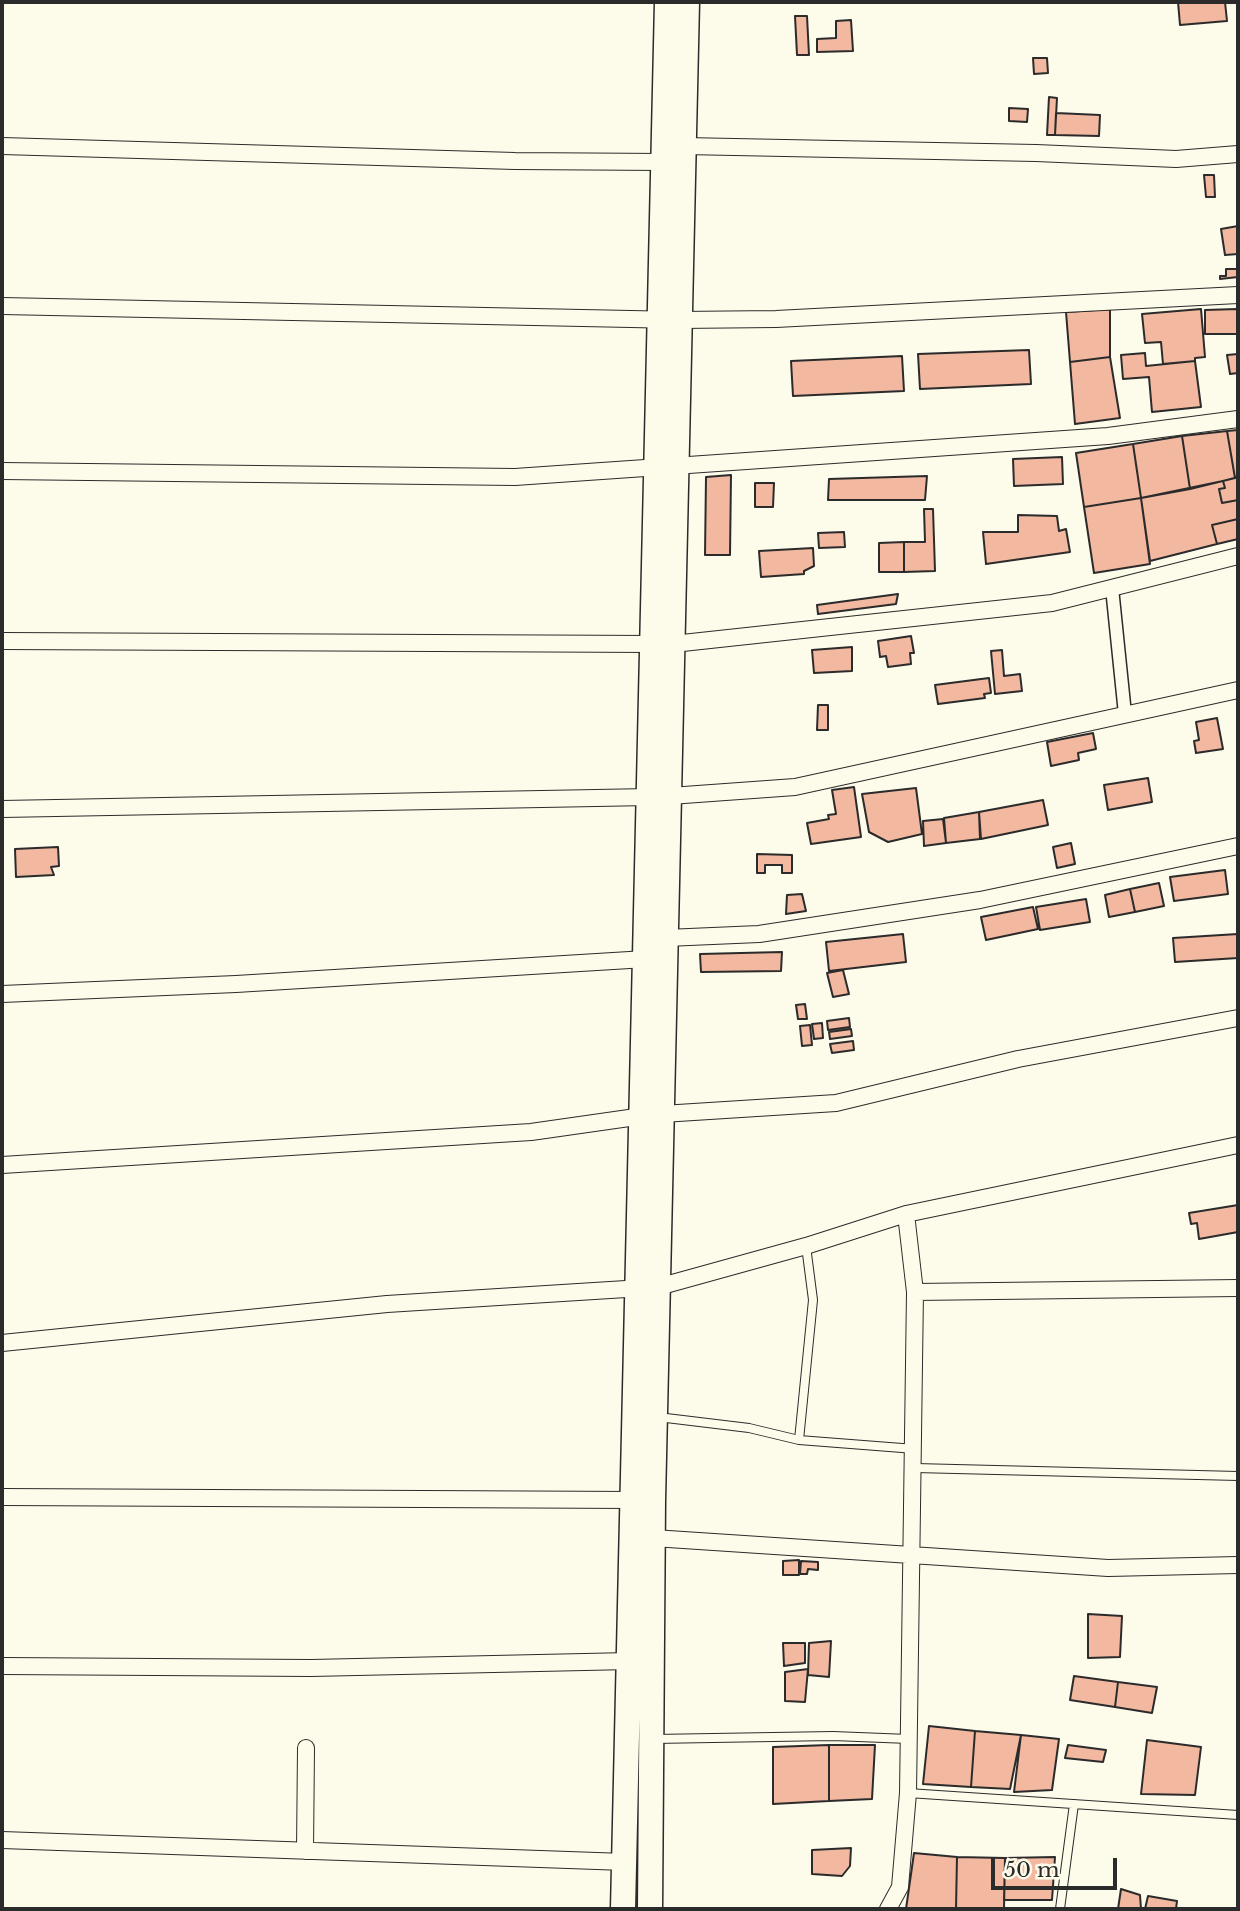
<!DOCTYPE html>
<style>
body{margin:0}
#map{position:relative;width:1240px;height:1911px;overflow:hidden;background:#fdfbea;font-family:"Libre Baskerville",serif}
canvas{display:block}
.frame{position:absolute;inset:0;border:4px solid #2b2b2b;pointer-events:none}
.scale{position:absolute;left:991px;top:1858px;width:126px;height:32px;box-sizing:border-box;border:4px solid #2b2b2b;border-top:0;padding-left:9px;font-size:21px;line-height:24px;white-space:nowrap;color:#2b2b2b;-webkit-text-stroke:5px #fdfbea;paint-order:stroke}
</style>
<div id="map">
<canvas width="1240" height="1911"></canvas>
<div class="frame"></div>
<div class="scale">50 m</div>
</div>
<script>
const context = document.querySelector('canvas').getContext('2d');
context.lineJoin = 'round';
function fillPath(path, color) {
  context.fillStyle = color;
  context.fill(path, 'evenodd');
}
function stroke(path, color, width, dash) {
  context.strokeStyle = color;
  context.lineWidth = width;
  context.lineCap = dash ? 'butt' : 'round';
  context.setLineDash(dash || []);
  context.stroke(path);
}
const building = new Path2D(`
 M1178 2H1225L1227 21 1180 25Z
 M795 16H807L809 55H797Z
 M851 20 853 51 817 52V39L836 38V21Z
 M1033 58H1047L1048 73 1034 74Z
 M1049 97 1057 98 1055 135H1047Z
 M1009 108 1028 109 1027 122 1009 121Z
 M1056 113 1100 115 1099 136 1055 135Z
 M1204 175H1214L1215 197H1206Z
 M1238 226V254L1225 255 1221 229Z
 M1226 269H1238V277L1220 279V276H1226Z
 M1110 309V357L1070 362 1066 312Z
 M1201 309 1205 357 1195 358V361L1163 364 1161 342 1145 343 1142 314Z
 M1237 309 1238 334H1205V310Z
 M1029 350 1031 384 920 389 918 354Z
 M1145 353 1146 366 1195 361 1201 407 1152 412 1149 377 1123 379 1121 355Z
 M1238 354V373L1230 374 1227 355Z
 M902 356 904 391 793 396 791 361Z
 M1110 357 1120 418 1075 424 1070 362Z
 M1238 430V477L1235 478 1227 431Z
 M1227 431 1235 478 1190 489 1182 436Z
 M1182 436 1190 489 1141 498 1133 444Z
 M1133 444 1141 498 1084 507 1076 453Z
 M1062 457 1063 484 1014 486 1013 459Z
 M731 475 730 555H705L706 477Z
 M927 476 925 500H828L829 479Z
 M1238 477V502V500L1222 503 1219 489 1225 488 1223 481Z
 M1223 481 1225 488 1219 489 1222 503 1238 500V519L1212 525 1217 544 1150 561 1141 498Z
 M755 483H774L773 507H755Z
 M1141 498 1150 564 1094 573 1084 507Z
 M924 509H933L935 571 904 572V542H925Z
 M1018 515 1057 516 1059 531 1066 529 1070 552 986 564 983 532H1018Z
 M1238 519V539L1217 544 1212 525Z
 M844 532 845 547 819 548 818 533Z
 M904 542V572H879V543Z
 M813 548 814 566 804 571V574L761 577 759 551Z
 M898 594 896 604 818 614 817 605Z
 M911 636 914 653H910L911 664 888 667 886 656 880 657 878 641Z
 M852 647V671L814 673 812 650Z
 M1002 650 1004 676 1020 674 1022 691 995 694 991 651Z
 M989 678 991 693 984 694 985 698 938 704 935 685Z
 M818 705H828V730H817Z
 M1217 718 1223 749 1196 753 1194 741 1199 740 1196 722Z
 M1093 733 1096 749 1078 753 1079 760 1051 766 1047 742Z
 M1148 778 1152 802 1108 810 1104 785Z
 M854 787 861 837 811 844 807 823 829 819 828 815 836 814 832 790Z
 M916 788 922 834 888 842 869 832 862 794Z
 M1043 800 1048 825 981 839 979 812Z
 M979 812 980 839 946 843 944 818Z
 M943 819 946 843 924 846 923 821Z
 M1071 843 1075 864 1057 868 1053 847Z
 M58 847 59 866 51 867 54 875 16 877 15 849Z
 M757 854 792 855V873H782V865H765V873H757Z
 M1225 870 1228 894 1174 901 1170 877Z
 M1159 883 1164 906 1135 912 1130 889Z
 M1130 889 1135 912 1109 917 1105 895Z
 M802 894 806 911 786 914 787 895Z
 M1086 899 1090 922 1040 930 1036 907Z
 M1033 907 1038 929 986 940 981 917Z
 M903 934 906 962 829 971 826 942Z
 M1238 934V958L1175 962 1173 938Z
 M782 952 781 971 701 972 700 954Z
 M843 970 849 994 833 997 827 973Z
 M805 1004 807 1019H798L796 1005Z
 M849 1018 850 1027 828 1030 827 1021Z
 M822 1023 823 1038 814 1039 812 1024Z
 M810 1025 812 1045 802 1046 800 1026Z
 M851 1029 852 1036 830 1039 829 1032Z
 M853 1041 854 1050 832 1053 830 1044Z
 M1238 1205V1232L1199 1239 1197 1223 1191 1224 1189 1213Z
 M799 1560V1575H783V1561Z
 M801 1561 818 1562V1570L808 1569 807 1574H800Z
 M1088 1614 1122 1616 1120 1657 1088 1658Z
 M831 1641 829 1677 808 1675 809 1643Z
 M783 1643H805V1663L784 1666Z
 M808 1669 805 1702 785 1701V1672Z
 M1074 1676 1118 1682 1115 1707 1070 1700Z
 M1118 1682 1157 1687 1152 1713 1115 1707Z
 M929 1726 975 1731 971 1787 923 1784Z
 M975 1731 1021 1735 1010 1789 971 1787Z
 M1021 1735 1059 1739 1052 1790 1014 1792Z
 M1147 1740 1201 1747 1195 1795 1141 1794Z
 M829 1745V1801L773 1804V1747Z
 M829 1745H875L872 1799 829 1801Z
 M1068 1745 1106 1750 1103 1762 1065 1758Z
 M851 1848 850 1866 842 1876 812 1874V1850Z
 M914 1853 957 1857 956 1909H906Z
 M957 1857 1005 1858 1004 1909H956Z
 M1055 1857 1052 1900H1004L1005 1858Z
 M1121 1889 1140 1895 1141 1909H1118Z
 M1148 1896 1177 1901 1176 1909H1145Z`);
const service = new Path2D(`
 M658 1417 749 1428 799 1440 915 1449
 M799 1440 813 1300 806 1246
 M915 1468 1238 1476
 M653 1739 833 1736 909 1739
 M908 1793 1238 1815
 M1060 1909 1074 1804`);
const pedestrian = new Path2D(`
 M1112 588 1125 714`);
const minor = new Path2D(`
 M2 146 515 161 663 162
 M684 146 1036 153 1176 159 1238 154
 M2 306 679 320 776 319 1238 295
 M2 471 515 477 1108 436 1238 419
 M2 641 653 644
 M673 644 1052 603 1238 556
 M670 796 795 787 1238 690
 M2 809 650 797
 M666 938 759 934 980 900 1238 846
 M2 994 236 984 646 959
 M662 1114 836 1103 1018 1059 1238 1018
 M2 1165 531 1132 643 1116
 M915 1292 1238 1288
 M2 1343 387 1304 658 1287 806 1246 906 1214 1238 1145
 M2 1497 634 1500
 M653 1538 1108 1568 1238 1565
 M2 1666 311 1668 630 1661
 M2 1840 625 1862
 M305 1851 306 1748
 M888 1909 900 1887 908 1793 915 1292 906 1214`);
const primary = new Path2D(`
 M623 1909 667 2
 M650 1909 653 1500 687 2`);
fillPath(building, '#f2b8a0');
stroke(building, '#2b2b2b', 2);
stroke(service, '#2b2b2b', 10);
stroke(pedestrian, '#2b2b2b', 15);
stroke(minor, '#2b2b2b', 18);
stroke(primary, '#2b2b2b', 27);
stroke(service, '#fdfbea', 8);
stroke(pedestrian, '#fdfbea', 12);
stroke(minor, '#fdfbea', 16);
stroke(primary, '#fdfbea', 24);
</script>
